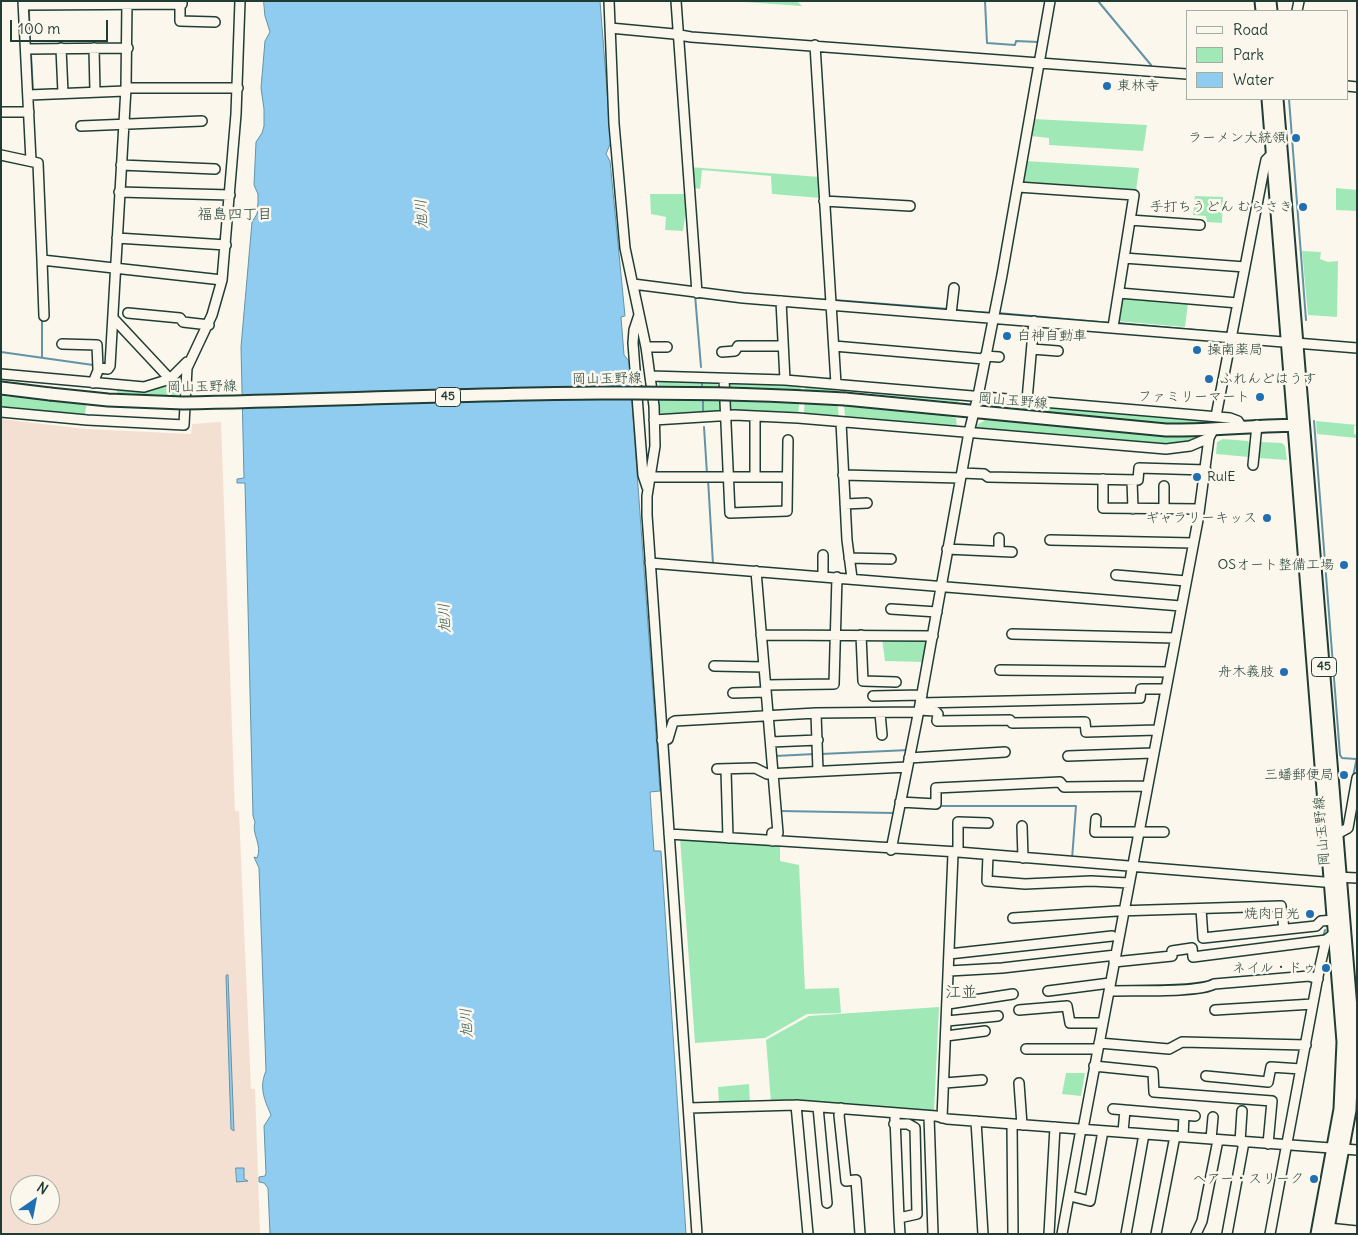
<!DOCTYPE html>
<meta charset="utf-8">
<style>
body{margin:0}
#map{position:relative;width:1358px;height:1235px;overflow:hidden;background:#fbf7ec;font-family:Delius,sans-serif}
canvas{display:block}
.frame{position:absolute;inset:0;border:2px solid #1f3d34;pointer-events:none}
.legend{position:absolute;left:1186px;top:10px;width:162px;height:90px;box-sizing:border-box;background:#fbf7ec;border:1px solid #a3ada2;margin:0;padding:6px 9px;list-style:none;font-size:15px;color:#1f3d34}
.legend li{display:flex;align-items:center;gap:10px;height:25px}
.legend b{width:25px;border:1px solid #a3ada2}
.north{position:absolute;left:10px;top:1175px;width:50px;height:50px;box-sizing:border-box;background:#fbf7ec;border:1px solid #a3ada2;border-radius:50%;rotate:33deg;font-size:14px;font-weight:700;line-height:20px;text-align:center;color:#1f3d34}
.north::after{content:'';display:block;margin:auto;width:18px;height:22px;background:#1f6fb2;clip-path:polygon(50% 0,100% 100%,50% 72%,0 100%)}
.scale{position:absolute;left:10px;top:20px;width:98px;height:22px;box-sizing:border-box;border:2px solid #1f3d34;border-top:0;padding-left:6px;font-size:15px;line-height:18px;white-space:nowrap;color:#1f3d34;-webkit-text-stroke:4px #fbf7ec;paint-order:stroke}
</style>
<div id="map">
<canvas width="1358" height="1235"></canvas>
<div class="frame"></div>
<ul class="legend">
<li><b style="height:6px;background:#fbf7ec"></b>Road</li>
<li><b style="height:14px;background:#a0e9b7"></b>Park</li>
<li><b style="height:14px;background:#90ccf0"></b>Water</li>
</ul>
<div class="north">N</div>
<div class="scale">100 m</div>
</div>
<script>
const context = document.querySelector('canvas').getContext('2d');
context.lineJoin = 'round';
function fillPath(path, color) {
  context.fillStyle = color;
  context.fill(path, 'evenodd');
}
function stroke(path, color, width, dash) {
  context.strokeStyle = color;
  context.lineWidth = width;
  context.lineCap = dash ? 'butt' : 'round';
  context.setLineDash(dash || []);
  context.stroke(path);
}
function write(font, color, halo, rows, align = 'center') {
  context.font = font + ' Delius,"Klee One",sans-serif';
  context.lineWidth = 5;
  context.setLineDash([]);
  context.textBaseline = 'middle';
  context.strokeStyle = halo;
  context.fillStyle = color;
  for (const [text, x, y, turn = 0] of rows) {
    context.save();
    context.translate(x, y);
    context.rotate((+turn || 0) * Math.PI / 180);
    context.textAlign = isNaN(turn) ? turn : align;
    if (halo) context.strokeText(text, 0, 0);
    context.fillText(text, 0, 0);
    context.restore();
  }
}
const built = new Path2D(`
 M1 419 86 429 191 434 192 424 221 422 235 811H239L251 1089H255L260 1234H1ZM20 1185H50V1215H20Z`);
const green = new Path2D(`
 M730 1H797L802 6Z
 M1034 119 1147 125 1143 151 1049 145V138L1031 136Z
 M1025 161 1139 168 1136 191 1020 183Z
 M689 167 820 177 821 198 772 194 771 176 702 170 700 189 691 187Z
 M1336 188 1357 190V211L1336 210Z
 M650 194H684L686 209 683 231 665 230 666 217 651 214Z
 M1195 196 1223 197 1222 223 1207 222 1206 216 1193 215ZM1213 199H1221L1220 212 1212 211Z
 M1302 251 1321 252 1320 259 1328 262 1338 261 1337 317 1308 315Z
 M1121 298 1188 303 1185 327 1117 321Z
 M659 381 715 382 718 385 720 409 717 413 664 416 659 411Z
 M735 381 801 386 798 415 731 411 728 409V386Z
 M165 386 179 393V396L117 393V390C134 391 149 392 165 386Z
 M805 386 836 388 839 419 804 416Z
 M846 387 965 397 958 402 872 394 870 391 850 389 847 392Z
 M1 396 87 403 84 418 1 408Z
 M985 401 1233 421V423L1183 426 991 408Z
 M844 404C882 407 920 410 956 418L957 428 845 418Z
 M985 420 1197 435 1200 437 1197 440 1164 446 976 429 977 425Z
 M1316 421 1357 425 1354 426V434L1357 435V438L1317 434Z
 M1223 439 1248 441 1250 444 1249 457 1216 454 1217 442Z
 M1260 442 1282 443 1285 446 1287 460 1259 458Z
 M928 637 924 662 885 661 882 638Z
 M680 838 780 845V861L799 865 805 989 839 988 841 1013 807 1014 765 1038 695 1043Z
 M939 1007 934 1112 771 1102 766 1040 809 1016Z
 M1066 1073H1085L1081 1096 1062 1094Z
 M749 1084 750 1104H719L718 1087Z`);
const water = new Path2D(`
 M264 1H600L611 142 606 154 610 161 625 316 621 317 624 355 629 361 660 791 650 792 654 851H661L686 1234H270L268 1188 264 1183 259 1182V1177L265 1176 266 1173 264 1126 271 1115C264 1099 259 1087 266 1071L259 868 254 857 257 858C263 845 251 834 255 822L253 816 245 483H237V479L244 478 241 347 252 222 257 214 258 202V194L254 185 256 142 262 133 264 126V109L261 88 265 41 270 32 265 16Z
 M228 975 234 1131 231 1129 226 976Z
 M236 1168H244V1179L248 1181 237 1182Z`);
const stream = new Path2D(`
 M985 1 987 43 1015 45 1016 41 1038 42
 M1098 1 1151 65
 M29 10 30 44
 M31 54 33 91
 M1289 99 1306 320
 M695 295 701 367
 M696 297 723 300
 M804 299 827 300
 M834 300 949 309
 M785 306 798 307
 M953 310 991 313
 M998 313 1111 323
 M42 317V357
 M1118 323 1230 333
 M1 352 93 365
 M702 382V390
 M703 397V412
 M1314 421 1340 755 1342 758 1356 759
 M704 427 707 474
 M708 479 713 564
 M1172 632 1176 614
 M1162 684 1164 677
 M1156 719 1160 694
 M821 754 909 750
 M775 756 815 754
 M1353 777 1357 757
 M938 806H1076L1072 859
 M780 811 894 813
 M1129 861 1134 834
 M1126 879 1127 871
 M1323 937 1325 930
 M1102 1004 1106 987
 M1085 1097 1092 1058
 M882 1116 892 1117
 M897 1117 927 1120`);
const minor = new Path2D(`
 M23 1 31 161
 M609 1 614 124 625 248 646 347 654 406 655 446 647 496V515L697 1234
 M676 1 697 293
 M180 4V21L215 22
 M24 5 182 4V1
 M1297 11 1299 1
 M610 28 674 34 691 37 1187 74
 M815 45 836 384
 M61 48 63 93
 M94 48 95 92
 M26 49 128 48
 M1347 86 1357 87
 M126 88H238
 M29 95 125 91
 M1 112H29
 M81 126 202 121
 M1 155 38 163 42 260 222 280
 M121 165 215 169
 M1018 187 1134 195 1124 258
 M119 192 230 195
 M824 201 910 206
 M1130 220 1200 225
 M117 238 226 245
 M42 260 44 316
 M633 284 743 298 1357 348
 M1119 293 1238 303
 M781 301 785 380
 M128 313 180 318 183 322 209 325
 M951 314 954 288
 M639 315 634 330 633 343 643 475 647 487
 M113 318 170 379
 M1113 327 1124 258 1245 267
 M62 344 97 345 98 369
 M834 346 984 359
 M646 347H667
 M1032 349 1058 351
 M722 352 735 351 738 346H783
 M985 356 999 357
 M1 374 144 387 170 379 187 362
 M650 376 785 380 1230 418 1238 421 1241 426
 M724 379 730 513 787 511 788 440
 M93 383 99 368 108 369 110 366 126 88 127 1
 M1027 400 1034 321
 M1 412 87 420 184 425 187 368 212 315 222 280 236 114 240 1
 M755 416V476
 M1216 416 1263 174 1266 160 1273 153
 M654 420 734 415 798 418 1166 449 1190 446 1209 438
 M841 422 847 540 852 578
 M1253 465 1257 425
 M962 473 984 474 988 477 1138 480 1139 468 1206 470
 M843 475 960 478
 M650 477H787
 M1103 479V508L1199 509
 M1132 480 1133 509
 M1164 486V509
 M845 504 867 503
 M1050 540 1193 543
 M947 549 1012 552
 M999 551V538
 M849 558 891 559
 M650 563 1181 606
 M756 571 778 833H772V841
 M1116 575 1186 581
 M823 576V555
 M891 609 937 612
 M1012 634 1175 638
 M761 635 933 636
 M861 635 863 681 896 682
 M714 666 764 667
 M1000 670 1168 672
 M766 685 834 684 837 577
 M733 693 766 692
 M873 696 922 695
 M921 703 1140 698 1141 689H1165
 M919 710 935 711 938 714 937 721 1010 720 1012 723 1085 722 1086 732 1157 730
 M816 713 919 712
 M880 713 882 735
 M662 740 668 739 673 722 675 721 816 713 818 771
 M771 742 818 740
 M1068 756 1153 753
 M909 758 1005 752
 M717 769 755 768 767 774 907 767
 M726 770 728 838
 M900 802 936 804V788L1060 782 1064 787 1147 786
 M1096 819 1095 832H1164
 M1022 826 1023 858
 M669 834 958 852 1336 883
 M1337 834 1348 828 1357 778
 M891 850 919 710 969 432 978 396 1002 275 1050 1
 M958 852V822L988 823
 M988 855 987 881 1025 884 1091 881 1129 883
 M1336 877 1357 878
 M1201 909 1203 938 1316 926 1321 921 1335 920
 M1013 918 1117 911 1281 906 1284 929
 M1172 951 1192 948 1193 957 1326 940
 M949 954 1112 936
 M1114 962 1172 956
 M949 971 1002 968 1116 955
 M1048 991 1110 983
 M1109 991C1130 990 1199 993 1214 984L1309 976 1318 979
 M948 1004 1013 994
 M1019 1010 1067 1006 1070 1023H1102
 M1215 1010 1313 1004
 M947 1021 998 1016
 M946 1036 985 1031
 M1099 1043 1169 1049 1182 1042 1306 1045
 M1026 1049H1097
 M1094 1066 1153 1072 1154 1092 1272 1101 1268 1144
 M1206 1076 1268 1082 1271 1067 1301 1069
 M945 1083 982 1080
 M1019 1083 1022 1125
 M796 1105 808 1234
 M818 1107 827 1203
 M689 1108 796 1105 936 1116 947 1119 1357 1150
 M841 1108 839 1115 846 1181 856 1180 860 1234
 M1113 1109 1195 1116
 M929 1116 933 1234
 M895 1118 899 1218
 M942 1118 953 854
 M976 1121 983 1234
 M894 1124H908L915 1128 917 1214 899 1218 900 1234
 M1012 1124 1013 1234
 M1083 1129 1198 520 1209 438 1213 430
 M1123 1132 1125 1110
 M1183 1137 1184 1115
 M1211 1139 1213 1117
 M1240 1142 1242 1111
 M1070 1196 1090 1201 1103 1131
 M1328 1228 1357 1231
 M1049 1234 1055 1127
 M1062 1234 1081 1129
 M1126 1234 1144 1134
 M1156 1234 1175 1136
 M1196 1234 1202 1221 1218 1140
 M1227 1234 1244 1142
 M1270 1234 1320 966 1326 940 1336 932`);
const major = new Path2D(`
 M1261 1 1262 11
 M1270 1 1271 11
 M1268 99 1343 1042 1340 1109 1317 1234
 M1277 99 1353 1033 1350 1110 1327 1234
 M1 388 50 394
 M845 399 1166 430C1212 431 1256 425 1302 425`);
const majorBridge = new Path2D(`
 M50 394 108 400 183 403C403 399 625 385 845 399`);
const markers = [
 [1107,86,5,"#1f6fb2"],
 [1296,138,5,"#1f6fb2"],
 [1303,207,5,"#1f6fb2"],
 [1007,336,5,"#1f6fb2"],
 [1197,350,5,"#1f6fb2"],
 [1209,379,5,"#1f6fb2"],
 [1260,397,5,"#1f6fb2"],
 [1197,477,5,"#1f6fb2"],
 [1267,518,5,"#1f6fb2"],
 [1344,565,5,"#1f6fb2"],
 [1284,672,5,"#1f6fb2"],
 [1344,775,5,"#1f6fb2"],
 [1310,914,5,"#1f6fb2"],
 [1326,968,5,"#1f6fb2"],
 [1314,1179,5,"#1f6fb2"]
];
const shields = [
 [448,397,25],
 [1324,667,25]
];
const shieldNames = [
 ["45",448,397],
 ["45",1324,667]
];
const poiNames = [
 ["東林寺",1117,86,"left"],
 ["ラーメン大統領",1286,138],
 ["手打ちうどん むらさき",1293,207],
 ["白神自動車",1017,336,"left"],
 ["操南薬局",1207,350,"left"],
 ["ふれんどはうす",1219,379,"left"],
 ["ファミリーマート",1250,397],
 ["RulE",1207,477,"left"],
 ["ギャラリーキッス",1257,518],
 ["OSオート整備工場",1334,565],
 ["舟木義肢",1274,672],
 ["三蟠郵便局",1334,775],
 ["焼肉日光",1300,914],
 ["ネイル・ドゥ",1316,968],
 ["ヘアー・スリーク",1304,1179]
];
const streetNames = [
 ["岡山玉野線",607,379,-1],
 ["岡山玉野線",202,387,-1],
 ["岡山玉野線",1013,401,5],
 ["岡山玉野線",1322,831,-95]
];
const waterNames = [
 ["旭川",422,214,-93],
 ["旭川",445,618,-93],
 ["旭川",467,1023,-93]
];
const neighbourhoodNames = [
 ["福島四丁目",235,215]
];
const quarterNames = [
 ["江並",961,992]
];
fillPath(built, '#f4e0d3');
fillPath(green, '#a0e9b7');
fillPath(water, '#90ccf0');
stroke(water, '#6393a5', 1);
stroke(stream, '#6393a5', 2);
stroke(minor, '#1f3d34', 12);
stroke(major, '#1f3d34', 15);
stroke(minor, '#fbf7ec', 9);
stroke(major, '#fbf7ec', 11);
stroke(majorBridge, '#1f3d34', 15, []);
stroke(majorBridge, '#fbf7ec', 11);
for (const [x, y, r, color] of markers) {
  const dot = new Path2D();
  dot.arc(x, y, r, 0, 2 * Math.PI);
  context.fillStyle = color;
  context.fill(dot);
  stroke(dot, '#fbf7ec', 2);
}
for (const [x, y, w] of shields) {
  const box = new Path2D();
  box.roundRect(x - w / 2, y - 9.5, w, 19, 4);
  context.fillStyle = '#fbf7ec';
  context.fill(box);
  stroke(box, '#1f3d34', 1);
}
write('bold 12px', '#1f3d34', null, shieldNames);
write('14px', '#1f3d34', '#fbf7ec', poiNames, 'right');
write('14px', '#1f3d34', '#fbf7ec', streetNames);
write('italic 15px', '#365a5a', '#fbf7ec', waterNames);
write('15px', '#1f3d34', '#fbf7ec', neighbourhoodNames);
write('16px', '#1f3d34', '#fbf7ec', quarterNames);
</script>
